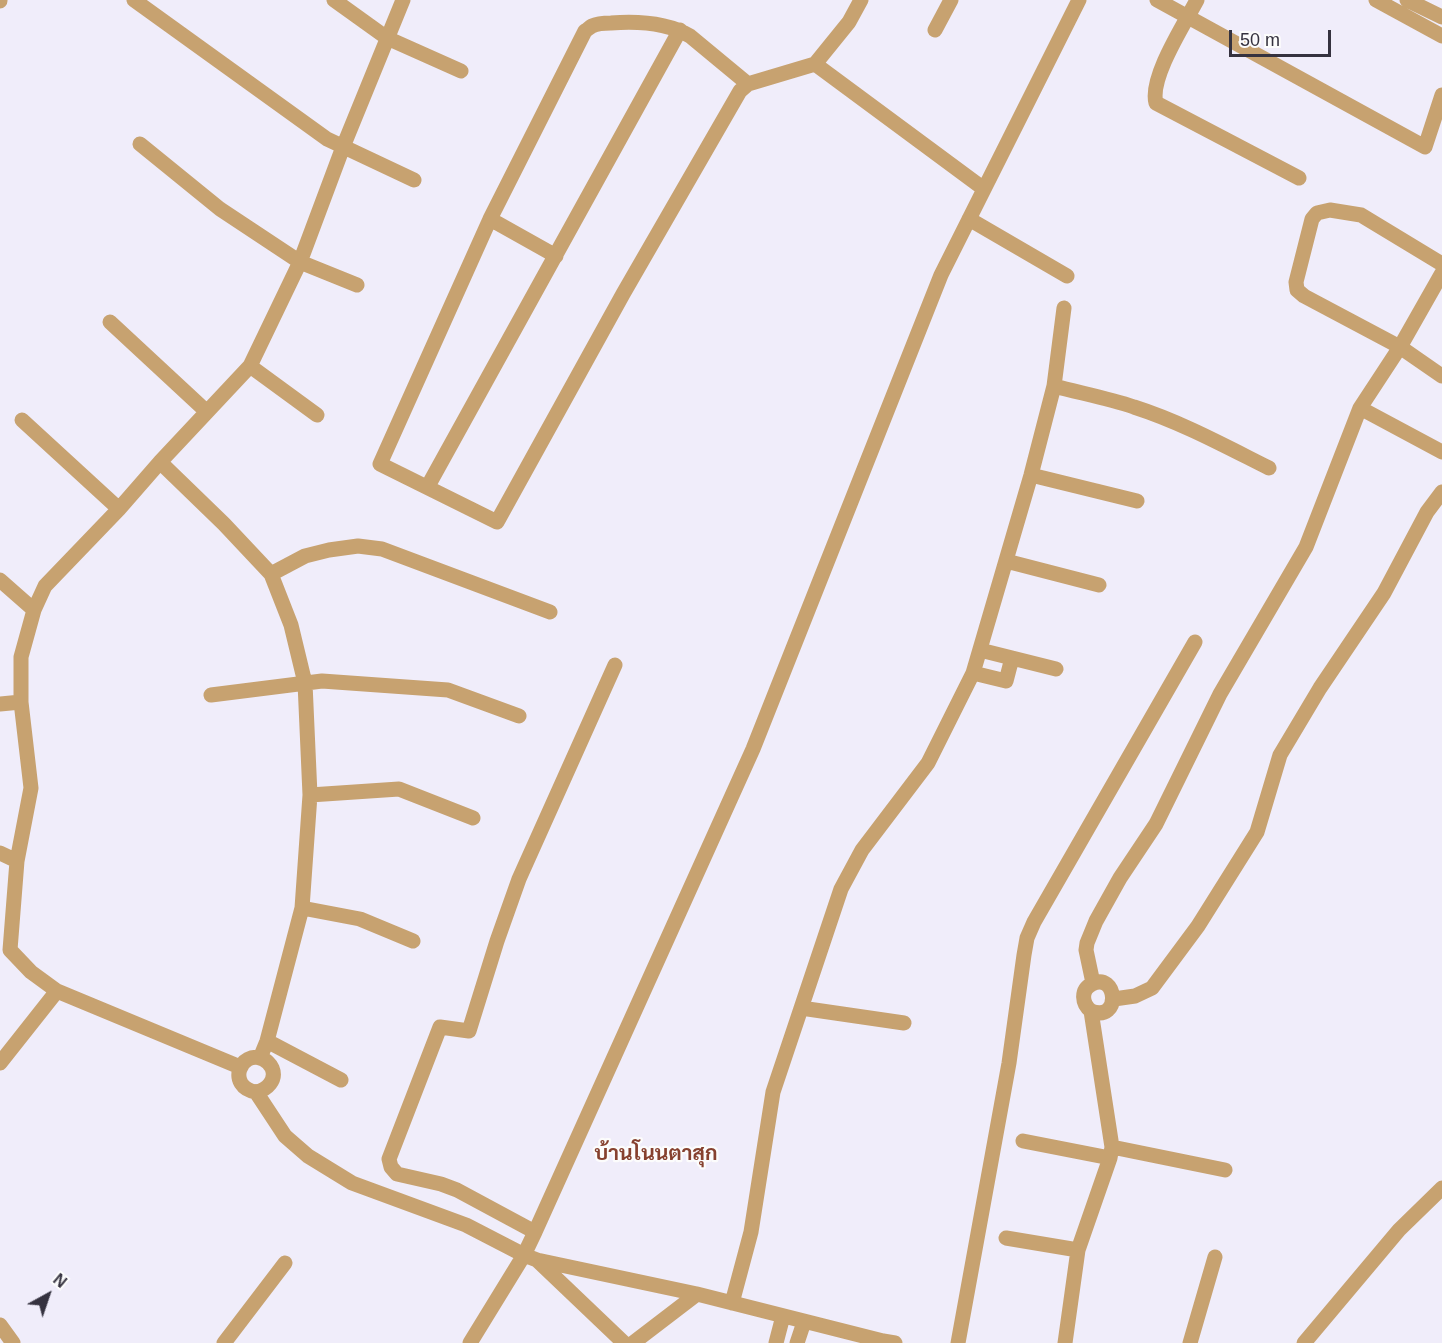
<!DOCTYPE html>
<meta charset="utf-8">
<style>
body{margin:0}
#map{position:relative;width:1442px;height:1343px;overflow:hidden;background:#f0edfa;font-family:Arial,sans-serif}
canvas{display:block}
.north{position:absolute;left:18px;top:1265px;width:60px;height:60px;-webkit-text-stroke:4px #fcfcfc;paint-order:stroke;rotate:40deg;font-size:16px;font-weight:700;line-height:24px;text-align:center;color:#35323f}
.north::after{content:'';display:block;margin:auto;width:21px;height:27px;background:#35323f;clip-path:polygon(50% 0,100% 100%,50% 72%,0 100%)}
.scale{position:absolute;left:1229px;top:30px;width:102px;height:27px;box-sizing:border-box;border:3px solid #35323f;border-top:0;padding-left:8px;font-size:18px;line-height:21px;white-space:nowrap;color:#35323f;-webkit-text-stroke:4px #fcfcfc;paint-order:stroke}
</style>
<div id="map">
<canvas width="1442" height="1343"></canvas>
<div class="north">N</div>
<div class="scale">50 m</div>
</div>
<script>
const context = document.querySelector('canvas').getContext('2d');
context.lineJoin = 'round';
function stroke(path, color, width, dash) {
  context.strokeStyle = color;
  context.lineWidth = width;
  context.lineCap = dash ? 'butt' : 'round';
  context.setLineDash(dash || []);
  context.stroke(path);
}
function write(font, color, halo, rows, align = 'center') {
  context.font = font + ' Arial,Sarabun,sans-serif';
  context.lineWidth = 4.5;
  context.setLineDash([]);
  context.textBaseline = 'middle';
  context.strokeStyle = halo;
  context.fillStyle = color;
  for (const [text, x, y, turn = 0] of rows) {
    context.save();
    context.translate(x, y);
    context.rotate((+turn || 0) * Math.PI / 180);
    context.textAlign = isNaN(turn) ? turn : align;
    if (halo) context.strokeText(text, 0, 0);
    context.fillText(text, 0, 0);
    context.restore();
  }
}
const minor = new Path2D(`
 M134 0 327 139 414 180
 M334 0 387 38 461 71
 M1157 0 1425 147 1442 95
 M1197 0C1185 23 1149 78 1156 103L1299 178
 M1376 0 1442 36
 M1407 0 1442 17
 M0 1V0
 M935 30 951 0
 M815 64 984 189
 M748 84 690 36C666 22 637 21 611 23 605 23 598 23 592 26 590 27 587 30 585 31L490 219 380 464 497 522 623 294 740 91 748 84 815 64 849 22 861 0
 M140 144 220 209 300 262 357 285
 M490 219 556 256
 M969 219 1067 276
 M1442 264 1361 215 1330 210 1317 213 1312 219 1296 282 1297 290 1304 296 1400 347 1442 376
 M110 322 207 412
 M250 366 317 415
 M1054 386C1080 393 1108 398 1134 407 1181 422 1225 446 1269 468
 M1360 408 1442 452
 M22 420 119 509
 M160 462 224 524 271 574 291 625 305 683 310 795 302 908 267 1041 260 1058
 M1031 475 1137 501
 M428 486 680 30
 M1006 561 1099 585
 M271 574 305 556 329 550 358 546 382 549 550 612
 M0 580 34 610
 M980 650 1056 669
 M973 673 1006 681 1012 658
 M211 695 322 681 448 690 519 716
 M0 704 21 702
 M310 795 399 789 473 818
 M0 853 17 861
 M302 908 360 919 413 941
 M1093 983 1086 950 1087 943 1096 921 1120 878 1156 824 1220 694 1306 547 1360 408 1400 347 1442 273
 M1114 999 1135 996 1152 988 1198 926 1257 832 1280 755 1320 688 1384 593 1427 512 1442 492
 M801 1008 904 1023
 M267 1041 341 1080
 M0 1063 57 991
 M240 1067 57 991 31 972 10 950 17 861 31 788 21 702V657L34 610 45 586 119 509 160 462 250 366 300 262 343 147 403 0
 M256 1092C267 1090 277 1080 272 1068 270 1064 267 1061 263 1059 240 1049 226 1087 256 1092L285 1136 308 1156 352 1183 466 1225 524 1255 537 1260 697 1294 883 1341 895 1343
 M1023 1141 1110 1158
 M1112 1147 1225 1170
 M535 1232 457 1190 441 1184 397 1174 391 1167 389 1159 440 1027 469 1031 497 941 519 879 615 665
 M1006 1238 1078 1250
 M537 1260 624 1343
 M732 1303 751 1232 773 1092 841 889 862 850 928 763 973 673 1031 475 1054 386 1064 308
 M0 1325 13 1343
 M224 1343 285 1263
 M470 1343 524 1255 535 1232 753 749 941 275 1079 0
 M633 1343 697 1294
 M776 1343 783 1316
 M797 1343 804 1322
 M958 1343 1009 1063 1024 955 1027 938 1034 922 1195 642
 M1065 1343 1078 1250 1110 1158 1112 1147 1091 1011C1082 1004 1080 990 1092 984 1117 971 1122 1023 1091 1011
 M1190 1343 1215 1257
 M1304 1343 1399 1230 1442 1188`);
const quarterNames = [
 ["บ้านโนนตาสุก",656,1154]
];
stroke(minor, '#c7a270', 15);
write('bold 21px', '#86412f', '#fcfcfc', quarterNames);
</script>
